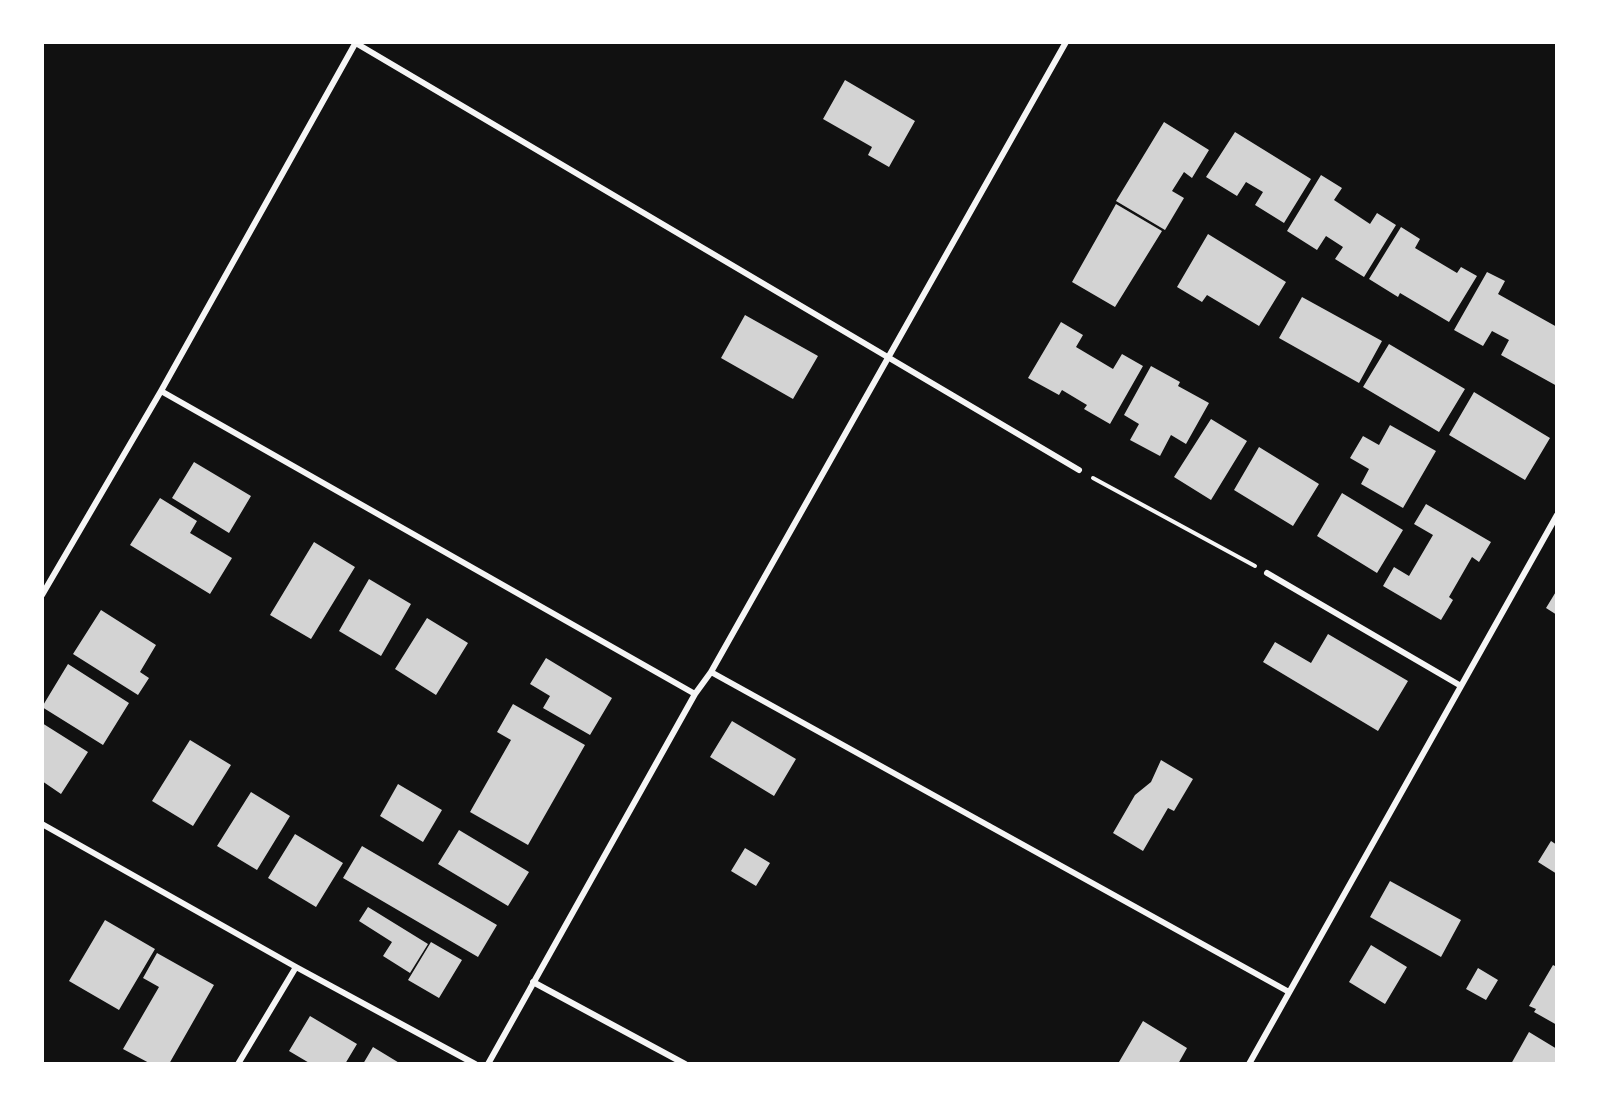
<!DOCTYPE html>
<style>
body{margin:0}
#map{position:relative;width:1599px;height:1106px;overflow:hidden;background:#111;font-family:Raleway,sans-serif}
canvas{display:block}
.frame{position:absolute;inset:0;border:44px solid #fff;pointer-events:none}
</style>
<div id="map">
<canvas width="1599" height="1106"></canvas>
<div class="frame"></div>
</div>
<script>
const context = document.querySelector('canvas').getContext('2d');
context.lineJoin = 'round';
function fillPath(path, color) {
  context.fillStyle = color;
  context.fill(path, 'evenodd');
}
function stroke(path, color, width, dash) {
  context.strokeStyle = color;
  context.lineWidth = width;
  context.lineCap = dash ? 'butt' : 'round';
  context.setLineDash(dash || []);
  context.stroke(path);
}
const building = new Path2D(`
 M845 80 915 121 889 167 868 155 872 147 823 119Z
 M1164 122 1209 150 1192 178 1184 172 1172 191 1184 198 1165 230 1116 201Z
 M1235 132 1311 179 1284 223 1255 205 1263 192 1246 182 1237 196 1206 177Z
 M1321 175 1342 188 1334 200 1370 224 1377 213 1396 225 1364 277 1335 259 1343 247 1326 236 1317 250 1287 231Z
 M1116 204 1162 231 1115 307 1072 282Z
 M1401 227 1420 239 1415 248 1457 273 1461 267 1477 276 1449 322 1400 293 1398 297 1369 279Z
 M1208 234 1286 282 1259 326 1207 295 1202 302 1177 287Z
 M1487 272 1505 281 1498 294 1557 327V386L1501 355 1509 340 1492 331 1483 346 1454 330Z
 M1302 297 1382 341 1359 383 1279 338Z
 M745 315 818 356 793 399 721 358Z
 M1061 322 1083 335 1076 347 1113 369 1122 354 1143 366 1110 424 1084 409 1087 405 1062 390 1059 395 1028 378Z
 M1389 344 1465 389 1439 432 1363 387Z
 M1151 366 1180 382 1178 386 1209 403 1186 444 1171 435 1160 456 1130 440 1139 424 1124 415Z
 M1474 392 1550 438 1525 480 1449 435Z
 M1211 419 1247 441 1211 500 1174 477Z
 M1390 425 1436 451 1403 508 1361 484 1369 469 1350 458 1363 436 1379 445Z
 M1259 447 1319 484 1293 526 1234 490Z
 M194 462 251 496 229 533 172 498Z
 M1342 493 1403 530 1377 573 1317 536Z
 M160 498 197 521 190 533 232 558 210 594 130 545Z
 M1426 504 1491 542 1479 562 1472 557 1449 597 1453 600 1441 620 1383 586 1394 567 1409 576 1433 535 1414 524Z
 M314 542 355 567 311 639 270 615Z
 M369 579 411 604 381 656 339 631Z
 M1557 590V615L1546 608Z
 M101 610 156 645 140 672 149 678 138 695 73 654Z
 M427 618 468 643 436 695 395 669Z
 M1328 634 1408 681 1378 731 1263 662 1275 642 1311 663Z
 M546 658 612 698 590 735 543 708 550 696 530 684Z
 M68 664 129 703 103 745 42 707Z
 M513 704 585 745 528 845 470 812 511 740 497 732Z
 M732 721 796 759 774 796 710 757Z
 M42 723 88 752 61 794 42 781Z
 M190 740 231 765 193 826 152 801Z
 M1161 760 1193 779 1174 811 1168 808 1143 851 1113 833 1135 795 1151 782Z
 M398 784 442 810 423 842 380 816Z
 M251 792 290 816 257 870 217 846Z
 M459 830 529 872 508 906 438 864Z
 M295 834 343 863 316 907 268 878Z
 M1551 841 1557 845V874L1538 862Z
 M362 846 497 925 478 957 343 878Z
 M745 848 770 863 756 886 731 871Z
 M1390 881 1461 920 1441 957 1370 917Z
 M368 907 428 944 410 973 383 956 392 942 359 921Z
 M105 920 155 949 119 1010 69 981Z
 M431 942 462 960 439 998 408 980Z
 M1371 945 1407 967 1385 1004 1349 982Z
 M157 953 214 985 169 1064H151L123 1049 159 987 143 978Z
 M1553 965 1557 967V1025L1534 1012 1536 1009 1529 1006Z
 M1478 968 1498 980 1486 1000 1466 989Z
 M310 1016 357 1044 345 1064H311L289 1051Z
 M1143 1021 1187 1048 1178 1064H1124L1119 1062Z
 M1529 1032 1557 1049V1064H1511Z
 M373 1047 401 1064H363Z`);
const path = new Path2D(`
 M1093 478 1255 566`);
const minor = new Path2D(`
 M354 42 1079 470
 M161 391 695 694
 M1267 573 1461 686
 M42 595 161 391 356 42
 M711 672 1289 992
 M42 824 296 967 475 1064
 M533 982 685 1064
 M238 1064 296 967
 M488 1064 695 694 711 672 1066 42
 M1249 1064 1557 515`);
fillPath(building, '#d3d3d3');
stroke(path, '#f5f5f5', 4);
stroke(minor, '#f5f5f5', 6);
</script>
